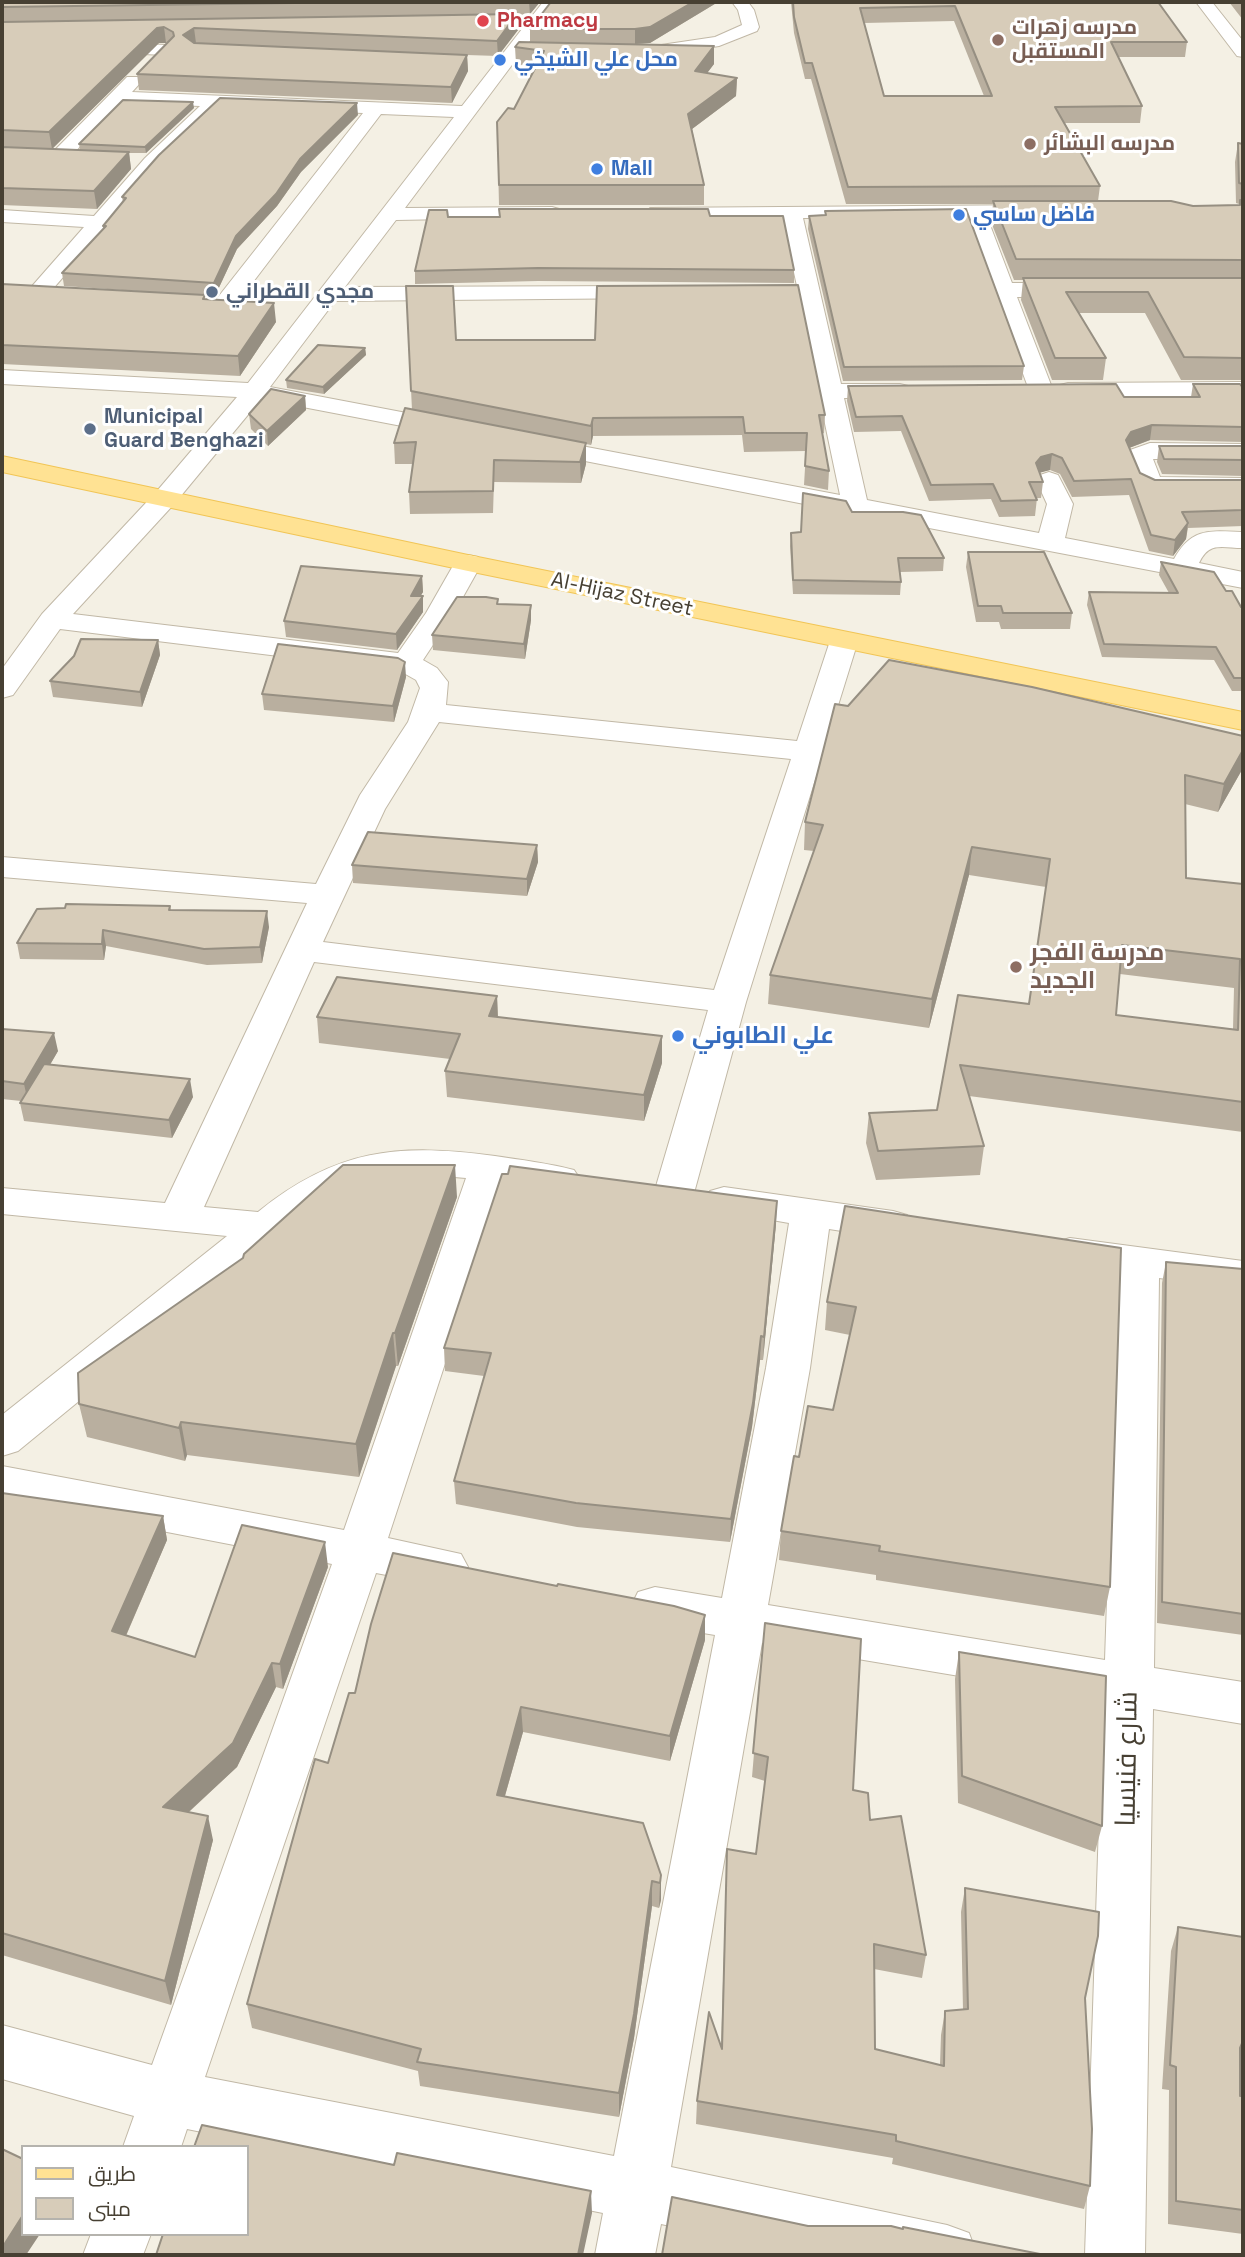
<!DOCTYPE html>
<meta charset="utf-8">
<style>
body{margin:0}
#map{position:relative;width:1245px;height:2257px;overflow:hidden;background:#f4f0e4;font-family:"Space Grotesk",Cairo,sans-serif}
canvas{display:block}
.frame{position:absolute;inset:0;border:4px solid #474033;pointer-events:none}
.legend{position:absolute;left:21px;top:2145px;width:228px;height:91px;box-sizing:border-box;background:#fff;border:2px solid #b5b3ad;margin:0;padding:9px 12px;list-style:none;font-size:21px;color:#474033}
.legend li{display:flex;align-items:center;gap:14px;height:35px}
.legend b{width:35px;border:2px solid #b5b3ad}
</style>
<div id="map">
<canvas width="1245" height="2257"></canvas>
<div class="frame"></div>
<ul class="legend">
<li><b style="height:9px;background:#ffe293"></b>طريق</li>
<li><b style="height:19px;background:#d7ccb9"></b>مبنى</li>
</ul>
</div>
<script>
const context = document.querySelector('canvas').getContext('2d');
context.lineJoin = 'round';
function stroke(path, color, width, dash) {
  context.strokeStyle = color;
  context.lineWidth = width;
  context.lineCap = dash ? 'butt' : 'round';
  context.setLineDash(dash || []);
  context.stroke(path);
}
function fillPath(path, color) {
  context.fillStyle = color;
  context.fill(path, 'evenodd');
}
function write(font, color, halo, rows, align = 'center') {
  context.font = font + ' "Space Grotesk",Cairo,sans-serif';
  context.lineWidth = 6;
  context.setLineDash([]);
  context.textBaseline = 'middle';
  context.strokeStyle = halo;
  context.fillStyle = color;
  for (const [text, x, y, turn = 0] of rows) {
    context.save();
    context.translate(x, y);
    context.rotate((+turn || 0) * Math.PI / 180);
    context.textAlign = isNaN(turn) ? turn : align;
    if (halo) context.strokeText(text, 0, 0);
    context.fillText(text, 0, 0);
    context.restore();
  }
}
const minor = new Path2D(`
 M543 2H559L405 208 552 207 559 209 562 213 559 217 396 220 345 287 648 286 656 288 659 293 656 298 335 301 270 387 454 422 463 424 466 429 463 434 454 436 261 399 175 503 73 614 398 653 426 613 458 557 468 555 478 557 482 563 454 613 423 660 437 668 448 682 446 705 797 741 830 641 834 635 844 632 854 635 858 641 746 1002 694 1193 688 1202 674 1206 660 1202 654 1193 708 1010 314 962 204 1207 258 1212C336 1149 397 1143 495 1156 521 1160 548 1163 574 1170L580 1179 574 1188 560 1192 504 1183 388 1538 461 1554 468 1567 461 1580 444 1586 376 1573 205 2077 614 2156 715 1635 655 1625 638 1620 631 1606 638 1592 655 1587 722 1598 766 1368 789 1223 710 1209 704 1200 710 1191 724 1187 893 1211 907 1215 913 1225 907 1235 893 1239 829 1229 810 1368 768 1605 1105 1660 1118 1272 1056 1262 1050 1252 1056 1242 1070 1238 1243 1261V1289L1159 1278 1154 1668 1243 1682V1724L1153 1709 1145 2255H1085L1103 1700 762 1643 671 2167 947 2225 969 2233 977 2255H805L661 2224 655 2255H595L603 2213 187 2129 181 2147H123L134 2116 2 2079V2025L152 2065 332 1564 2 1500V1466L344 1530 466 1178C388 1170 351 1179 289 1229L18 1451 2 1456V1415L227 1236 2 1214V1188L165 1203 307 903 2 877V857L316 884 360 795 408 722 420 688 416 680 400 671 60 629 13 695 2 698V669L42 614 157 491 237 397 2 384V370L248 383 454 117 381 114 231 311H215L212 306 215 301 363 113 220 107 159 166 45 298H29L26 293 84 227 2 222V210L94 216 145 158 200 106 122 103 65 162H51L48 158 51 154 127 77H139L142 81 132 92 462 106ZM439 722 791 759 714 990 323 942 385 809Z
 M732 2H748L754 10 759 27 757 31 719 46 641 58 632 53 641 48 715 37 742 25 738 10Z
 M1196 2H1212L1243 41V57L1237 56Z
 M2 38 213 47 222 52 213 57 2 48Z
 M1045 205 1052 207 1055 211 1052 215 987 217 1012 283H1073L1081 285 1084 290 1081 295 1073 297H1017L1053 390 1049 395H1033L1029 390 966 217 803 218 841 384H900L908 386 912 391 908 396 900 398H844L867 500 1039 533 1047 504 1036 480 1040 475 1049 472 1058 475 1073 504 1065 538 1174 559C1192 527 1210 531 1243 532V548C1222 548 1209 541 1199 563L1243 572V588L861 515 856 516 845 512 534 451 525 449 522 444 525 439 534 437 840 495 799 300H746L738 298 735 293 738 288 746 286H797L782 218H657L650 216 647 212 650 208Z
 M1243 382V396L1068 397 1060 395 1056 390 1060 385 1068 383Z
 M1150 443 1243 444V459H1153L1160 477 1243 478V494L1153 493 1140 488 1126 455 1130 450Z
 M91 2234H151L143 2255H83Z`);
const major = new Path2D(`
 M2 456 468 555 1243 712V730L468 571 2 472Z`);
const wall = new Path2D(`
 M2 2H540L530 14 517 15 518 30 498 56 467 55 468 71 452 103 139 90 137 74 167 43H159L52 149 80 150 79 144 194 108 146 153H129L131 169 97 209 2 205Z
 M551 2H718L650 43 635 44 714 46V64L707 73 737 78 736 96 692 129 704 185V205H499L497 122 514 109 535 67 516 64 515 47 530 42V29Z
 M791 2H1158L1187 42 1185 57H1118L1142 106 1140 123H1065L1100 186 1098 201 1193 206 1239 205V204L1236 203 1235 162 1238 143 1243 144V380H1181L1145 313H1079L1106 358 1103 380H1052L1021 300 1023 280H1014L991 222 993 204H846L811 79H805L794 33ZM954 21 984 96H884L864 23Z
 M1229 2H1243V20Z
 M358 115 301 172 277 206 237 249 215 296H205V299L276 322 240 376 2 364V284L195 295 64 286 62 273 103 229V226L123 202 122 197Z
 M825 211 1024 366 1022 380 843 381 808 229 809 216 825 215Z
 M710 216 794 270V283L538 281 415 284V271L448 217Z
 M406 286 456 340 825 415 824 433 822 434 829 471 828 490 804 485 806 451 744 452 742 435 593 436 591 445 586 444V464L581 483 494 482 493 513 410 514 409 492 413 464H395L394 443 412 410Z
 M365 348 366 355 324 394 287 388 286 380Z
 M1193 384 1243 388V442L1150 440 1129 448 1140 473 1155 480H1243V526L1188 528 1186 539 1173 556 1149 551 1129 495 1072 497 1060 474 1050 470 1040 472 1043 482 1041 498H1037L1035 516 999 517 991 499 929 501 901 431 854 432 847 401 848 386 1124 397H1191Z
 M305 396 306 410 268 446 251 429 249 414Z
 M1159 446H1243V476L1162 474 1157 462Z
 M852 512 944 558 943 571 900 572 901 582 900 595 793 594 790 546 791 533 801 532Z
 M968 552 1072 613 1070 629H1001L999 622H976L966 567Z
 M1161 562 1226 591 1241 607H1243V691H1232L1214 660 1102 657 1087 605 1089 592 1169 593 1159 575Z
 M422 576 423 592 420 596 423 612 397 650 286 637 284 621Z
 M498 604 531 620 525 659 433 650 432 635Z
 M158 640 160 655 142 707 53 697 50 681Z
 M406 677 394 722 264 710 262 694Z
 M848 706 1243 736V768L1218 812 1185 804 1186 878 1243 884V1132L969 1096 984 1146 980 1175 876 1180 866 1143 869 1113 937 1110 958 995 1029 1004 1046 887 969 875 929 1028 768 1004 770 975 814 851 804 850 805 822ZM1120 974 1234 988 1233 1029 1116 1015Z
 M537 845 538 862 527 896 353 883 352 865Z
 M170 906 171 910 269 927 262 963 207 965 106 946 104 960 20 959 17 943Z
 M497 996 498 1017 662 1036V1063L644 1121 447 1097 445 1071 450 1059 319 1043 317 1017Z
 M2 1029 58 1051 50 1065 193 1097 172 1138 24 1121 20 1103 21 1101 2 1099Z
 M457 1197 398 1366H396L359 1477 187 1455 185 1461 87 1437 79 1404Z
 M845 1206 1110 1587 1104 1616 876 1580V1575L779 1560 781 1531 799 1457 833 1410 850 1335 825 1330 827 1302Z
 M776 1224 763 1360H760L752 1427 730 1542 577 1527 456 1504 454 1481 484 1376 445 1371 444 1348Z
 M1166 1262 1243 1269V1635L1157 1623 1162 1283Z
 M2 1493 163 1516 167 1540 126 1636 195 1657 328 1567 283 1689 276 1687 237 1767 189 1812 213 1840 171 2005 2 1955Z
 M557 1586 705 1640 670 1761 523 1732 505 1796 661 1875V1900L659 1908 652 1906 634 2038 619 2117 420 2086 418 2071 252 2028 247 2004 328 1763 355 1693Z
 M765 1623 853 1790 870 1820 926 1955 922 1978 874 1969 875 2049 940 2065 941 2035 945 2011 963 2010 961 1912 965 1888 1085 1998 1090 2186 1084 2209 892 2164 893 2158 696 2124 697 2101 721 2048 727 1849 756 1854 765 1781 752 1777Z
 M959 1652 1102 1826 1095 1852 958 1803 955 1679Z
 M1178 1927 1240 2055V2096H1243V2234L1168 2224 1169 2090 1162 2089 1171 1951Z`);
const shadedWall = new Path2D(`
 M529 2H540L530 14Z
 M693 2H718L650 43 635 44V29Z
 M517 14 518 30 498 56 497 41Z
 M164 27 166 43H159L52 149 49 132 157 28Z
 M194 28 196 43 185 50 183 35Z
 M714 46V64L695 89V71Z
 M467 55 468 71 452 103 451 87Z
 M737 78 736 96 688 132V114Z
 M193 102 194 108 146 153 145 147Z
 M357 103 358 115 301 172 277 206 237 249 215 296 214 283 236 236 300 159Z
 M129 152 131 169 97 209 94 191Z
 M274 303 276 322 240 376 238 356Z
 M365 348 366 355 324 394 323 387Z
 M305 396 306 410 268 446 267 431Z
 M593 418V436L591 445V426Z
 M1152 425 1150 440 1129 448 1126 440 1131 432Z
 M586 443V464L581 483 580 462Z
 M1052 454 1050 470 1039 473 1036 463 1041 457Z
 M1188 523 1186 539 1173 556 1175 540Z
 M422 576 423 592 415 606 423 596V612L397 650 396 634 411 596Z
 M531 605V620L525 659 524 644Z
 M158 640 160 655 142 707 140 692Z
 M405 662 406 677 394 722 393 706Z
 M1243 750V768L1218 812 1224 784Z
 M537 845 538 862 527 896V879Z
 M972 847 969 875 929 1028 932 999Z
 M267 911 269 927 262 963 260 947Z
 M103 930 106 946 104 960 102 944Z
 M497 996 498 1022 489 1016Z
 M54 1033 58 1051 28 1102 24 1084Z
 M662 1036V1063L644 1121V1095Z
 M190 1079 193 1097 172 1138 169 1120Z
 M455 1165 457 1197 398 1366 395 1333Z
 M777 1201 776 1224 763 1360 764 1337Z
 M393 1333 396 1366 359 1477 356 1444Z
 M761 1336 760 1360 752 1427 730 1542 731 1519Z
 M181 1422 187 1455 185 1461 179 1428Z
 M163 1516 167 1540 117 1656 112 1631Z
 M325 1542 328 1567 283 1689 280 1664Z
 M705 1615V1640L670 1761V1736Z
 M272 1663 276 1687 237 1767 168 1831 163 1807Z
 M521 1707 523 1732 498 1820 497 1795Z
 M208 1816 213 1840 171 2005 165 1981Z
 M661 1875V1900L659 1908 660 1883Z
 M652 1881V1906L634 2038 619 2117V2093Z
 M591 2191 592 2213 583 2255H578Z
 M23 2215V2234H40L26 2255H2V2248Z`);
const building = new Path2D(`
 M2 2H367L2 7Z
 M551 2H693L650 27 635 29H530Z
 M793 2H1158L1187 42H1111L1142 106 1055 107 1100 186 848 187 812 63H805L794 17ZM955 6 992 96H884L860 8Z
 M517 14 497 41 194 28 183 35 194 43 467 55 451 87 137 74 174 36 173 32 164 27 157 28 49 132 2 130V22Z
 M519 42 714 46 695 71 737 78 688 114 704 185H499L497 122 508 108 514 109 544 51 515 47Z
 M220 98 357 103 300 159 276 194 236 236 214 283 62 273 106 226H103L126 198 122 197 159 155Z
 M123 100 193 102 145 147 79 144Z
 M1238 143 1243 144V184L1239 183Z
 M2 147 129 152 94 191 2 188Z
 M1240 200H1243V260L1016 259 993 201H1171L1193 206 1240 205Z
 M499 209H708L710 216H783L794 270 538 268 415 271 429 210H447L448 217H500Z
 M966 209 1024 366 844 367 809 216 826 215 825 211Z
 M1023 278H1243V358L1184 357 1148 292H1066L1106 358H1055Z
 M2 284 205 295 203 299 274 303 238 356 2 345Z
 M798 285 825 415H819L829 471 805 466 807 433H745L743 417 593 418 591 426 411 391 406 286H453L456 340H595L597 286Z
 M318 345 365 348 323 387 286 380Z
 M1116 384 1124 397H1200L1193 384H1240L1243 388V427L1152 425 1131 432 1126 440 1140 473 1155 480H1243V510L1182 512 1188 523 1175 540 1151 535 1131 479 1074 481 1062 458 1052 454 1041 457 1036 463 1043 482H1029L1037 500 1001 501 993 484 931 485 902 416 856 417 848 386Z
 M271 389 305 396 267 431 249 414Z
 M405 408 586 443 580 462 494 460 493 491 409 492 416 442 394 443Z
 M1159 446H1243V460L1164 459Z
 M803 493 846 501 852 512H903L921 515 944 558H898L901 582 793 580 791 533 801 532Z
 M968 552H1044L1072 613H1003L1001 606H978Z
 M1161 562 1214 572 1226 591H1232L1241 607H1243V678H1234L1216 647 1104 644 1089 592 1178 593Z
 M301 566 422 576 411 596H423L396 634 284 621Z
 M457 597H486L498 599 497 604 531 605 524 644 432 635Z
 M81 639 158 640 140 692 50 681 74 656Z
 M278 644 398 658 405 662 393 706 262 694Z
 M889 660 1032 687 1243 736V750L1224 784 1185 775 1186 878 1243 884V1102L960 1065 984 1146 878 1151 869 1113 937 1110 958 995 1029 1004 1050 859 972 847 932 999 770 975 823 825 805 822 835 704 848 706ZM1122 945 1240 959 1238 1030 1116 1015Z
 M368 832 537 845 527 879 352 865Z
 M66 904 170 906 169 910 267 911 260 947 204 949 103 930 102 944 17 943 37 909 65 908Z
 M337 977 497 996 489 1016 662 1036 644 1095 445 1071 460 1034 317 1017Z
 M2 1029 54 1033 24 1084 2 1081Z
 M44 1064 190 1079 169 1120 20 1103Z
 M343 1165H455L395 1333H393L356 1444 181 1422 179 1428 79 1404 78 1373 243 1258 244 1254Z
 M510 1166 777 1201 764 1337 761 1336 753 1403 731 1519 576 1503 454 1481 491 1353 444 1348 502 1174H508Z
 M845 1206 1121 1248 1110 1587 879 1551 880 1546 781 1531 794 1456 799 1457 808 1406 833 1410 856 1307 827 1302Z
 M1166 1262 1243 1269V1614L1162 1602Z
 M2 1493 163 1516 112 1631 195 1657 242 1525 325 1542 280 1664 272 1663 233 1743 163 1807 208 1816 165 1981 2 1933Z
 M393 1553 557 1586 558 1584 674 1606 705 1615 670 1736 521 1707 497 1795 643 1823 661 1875 660 1883 652 1881 634 2014 619 2093 417 2062 421 2049 247 2004 315 1759 328 1763 349 1693H355L371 1624Z
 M765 1623 861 1639 853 1790 868 1793 870 1820 901 1816 926 1955 874 1944 875 2049 944 2066 945 2011 968 2009 965 1888 1099 1912 1098 1936 1085 1998 1092 2129 1090 2186 896 2141V2135L697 2101 709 2012 722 2049 727 1849 756 1854 768 1757 753 1753Z
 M959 1652 1106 1676 1102 1826 962 1776Z
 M1178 1927 1243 1937V2041L1240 2048V2096H1243V2210L1176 2201V2067L1170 2065Z
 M202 2125 394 2165 397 2153 591 2191 578 2255H156L163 2234H247V2147H194Z
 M2 2149 23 2159V2215L2 2248Z
 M672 2197 808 2226H891L903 2229V2227L1045 2255H662Z`);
const markers = [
 [483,21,7,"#e0444e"],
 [998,40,7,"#8d6e63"],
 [500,60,7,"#3f7fe0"],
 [1030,144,7,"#8d6e63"],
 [597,169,7,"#3f7fe0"],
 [959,215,7,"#3f7fe0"],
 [212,292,7,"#5c6f8a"],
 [90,429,7,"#5c6f8a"],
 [1016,967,7,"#8d6e63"],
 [678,1036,7,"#3f7fe0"]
];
const farHealthnames = [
 ["Pharmacy",497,21]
];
const farEducationnames = [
 ["مدرسه زهرات",1012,28],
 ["المستقبل",1012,52],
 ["مدرسه البشائر",1044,144]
];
const farShopnames = [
 ["محل علي الشيخي",514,60],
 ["Mall",611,169],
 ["فاضل ساسي",973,215]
];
const farServicenames = [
 ["مجدي القطراني",226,292],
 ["Municipal",104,417],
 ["Guard Benghazi",104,441]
];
const farStreetnames = [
 ["Al-Hijaz Street",622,595,12]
];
const educationNames = [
 ["مدرسة الفجر",1030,953],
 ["الجديد",1030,981]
];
const shopNames = [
 ["علي الطابوني",692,1036]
];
const nearStreetnames = [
 ["شارع فنيسيا",1128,1759,-89]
];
stroke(minor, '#c1b8a6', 2);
stroke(major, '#f1c556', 2);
fillPath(minor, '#fff');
fillPath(major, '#ffe293');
fillPath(wall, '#b9af9f');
fillPath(shadedWall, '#968f82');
fillPath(building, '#d7ccb9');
stroke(building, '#968f82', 2);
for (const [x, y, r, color] of markers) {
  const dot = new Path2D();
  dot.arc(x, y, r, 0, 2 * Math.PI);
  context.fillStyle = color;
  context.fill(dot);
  stroke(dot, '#fff', 2.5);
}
write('bold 21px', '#be3a42', '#fff', farHealthnames, 'left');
write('bold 21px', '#785e54', '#fff', farEducationnames, 'left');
write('bold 21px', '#366cbe', '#fff', farShopnames, 'left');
write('bold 21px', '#4e5e75', '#fff', farServicenames, 'left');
write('21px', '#474033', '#fff', farStreetnames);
write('bold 24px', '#785e54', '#fff', educationNames, 'left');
write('bold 24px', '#366cbe', '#fff', shopNames, 'left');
write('28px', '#474033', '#fff', nearStreetnames);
</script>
